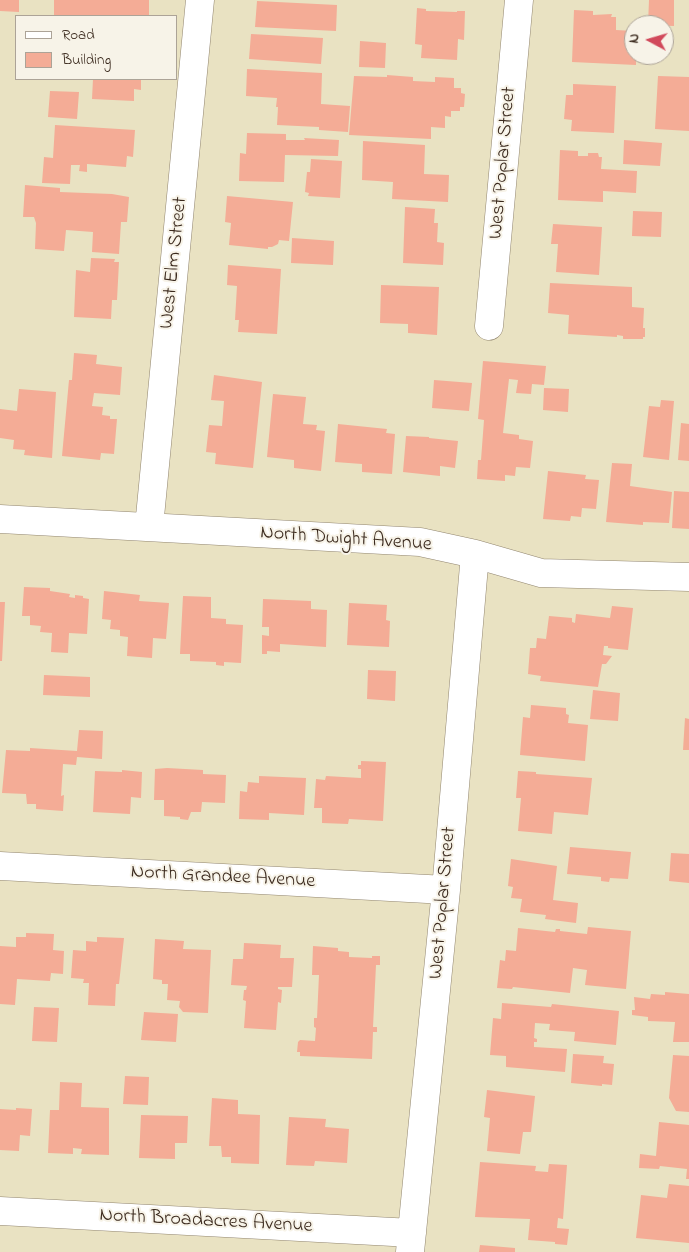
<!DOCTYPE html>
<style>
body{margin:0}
#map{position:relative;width:689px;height:1252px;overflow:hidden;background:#e9e2c2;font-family:"Indie Flower",sans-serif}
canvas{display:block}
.legend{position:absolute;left:15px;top:15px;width:162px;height:65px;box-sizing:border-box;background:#f7f3e8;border:1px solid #aca397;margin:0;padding:6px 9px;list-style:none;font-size:15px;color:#3b2a1e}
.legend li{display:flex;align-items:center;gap:10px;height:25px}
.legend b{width:25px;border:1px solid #aca397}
.north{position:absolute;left:624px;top:15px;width:50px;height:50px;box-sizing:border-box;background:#f7f3e8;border:1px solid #aca397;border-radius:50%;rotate:276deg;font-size:14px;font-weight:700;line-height:20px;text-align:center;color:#3b2a1e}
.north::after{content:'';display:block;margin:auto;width:18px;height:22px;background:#d1495b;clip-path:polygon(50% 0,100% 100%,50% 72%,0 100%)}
</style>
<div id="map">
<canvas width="689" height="1252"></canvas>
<ul class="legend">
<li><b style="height:6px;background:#fff"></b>Road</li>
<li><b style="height:14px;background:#f4ac96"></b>Building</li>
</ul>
<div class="north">N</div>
</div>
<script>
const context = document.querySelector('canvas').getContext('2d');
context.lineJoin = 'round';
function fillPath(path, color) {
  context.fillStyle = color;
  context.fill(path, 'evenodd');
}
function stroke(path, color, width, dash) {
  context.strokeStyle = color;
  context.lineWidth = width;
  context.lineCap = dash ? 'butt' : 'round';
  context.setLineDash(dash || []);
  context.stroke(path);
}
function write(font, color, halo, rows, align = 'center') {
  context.font = font + ' "Indie Flower",sans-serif';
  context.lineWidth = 4;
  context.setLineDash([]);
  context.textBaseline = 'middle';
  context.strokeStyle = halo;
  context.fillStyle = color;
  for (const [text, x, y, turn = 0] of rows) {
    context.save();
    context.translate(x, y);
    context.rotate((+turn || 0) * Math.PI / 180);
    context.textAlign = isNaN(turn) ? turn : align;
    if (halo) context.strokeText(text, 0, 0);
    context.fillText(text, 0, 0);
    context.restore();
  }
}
const building = new Path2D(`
 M0 0H19V12L0 11Z
 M54 0H149V16H54Z
 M649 0H674V26L648 25Z
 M257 1 337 5 336 31 255 27Z
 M417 8 426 9V11L457 12V11H465L464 40 458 39 457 60 421 58 422 45 415 44Z
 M574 10 593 11V15L612 14 611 17H616V30L634 31V55H636V65L572 62Z
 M251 34 323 38 321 64 249 59Z
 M360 41 386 43 385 68 359 67Z
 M247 69 322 73 321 104 350 106 348 132 319 130V127L277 125 278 107H276L277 98 246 96Z
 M387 75 413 77V81L435 82V77L454 78V88H461V93L465 94 464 107H460V111H451V117L445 116V128L431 127V139L349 135 354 76 387 77Z
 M658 76 689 77V131L655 129Z
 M93 79H141V90L134 89V101L92 99Z
 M573 84 616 86 614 133 571 131 572 120 564 119 566 95H573Z
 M50 91 79 92 77 119 48 117Z
 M55 125 135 130 133 157 127 156 126 167 87 164V172L79 171 80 165H71L70 184 42 183 44 157 53 158Z
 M247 133 286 134V140H305L304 138 339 140 338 156 285 155 284 182 239 181 240 153 246 154Z
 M624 140 662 143 660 166 623 164Z
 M363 141 425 145 424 174 449 175 448 202 392 199 393 182 362 180Z
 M560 150 578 151V156H588V153H598L599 157H602L601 169 637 171 636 193 603 191V202L558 200Z
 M311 159 342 161 340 198 308 196 309 193 305 192 307 172H310Z
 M25 185 60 188V192L112 194 129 197 127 222H121L119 254 92 252 93 232 66 230 64 251 35 249 36 223 34 217H23Z
 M227 196 293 202 289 241 279 240 278 244 272 247H268V249L229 245 231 223 225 222Z
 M405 207 435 209 434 223H438L437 242 444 243 443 265 403 263Z
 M633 211 662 212 661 237 632 236Z
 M553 224 602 227 599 275 556 272 558 244H551Z
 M292 238 334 241 333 265 291 263Z
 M91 258 115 259 114 262H119L117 300H112L111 319 74 317 76 270 90 272Z
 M228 265 281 269 277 334 238 332 239 320H235L237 286 227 285Z
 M550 283 632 287V307L644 308 643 328H645V337H643V339H623V336L617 335V337L568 334 569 315 548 313Z
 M381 285 439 287 437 335 408 333V324L380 323Z
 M74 353 97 355 96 364 122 367 120 395 94 393 92 406 103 407 102 415 110 416V419H117L114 454 101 453 100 460 62 456 69 380H72Z
 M483 361 546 366 544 385 532 384 531 394 516 393 518 380 509 379 503 433 519 435V439L533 441 530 468 516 467 515 476 505 475V481L477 479 478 460H481L484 420 478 419Z
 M214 375 262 382 253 468 215 464 216 453 206 452 209 425 222 426 224 401 211 400Z
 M434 380 472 383 469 411 432 408Z
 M544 388 569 389 568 412 543 410Z
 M19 389 56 392 52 458 24 455 25 450 13 449 14 440 0 438V409L17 411Z
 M273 394 306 397 303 424 317 425 316 430 325 431 321 471 294 468V460L267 457Z
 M661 400 674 401 669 460 643 457 649 406 660 407Z
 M681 423 689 424V461L678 460Z
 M338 424 387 429 386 433 395 434 392 474 362 472V464L335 462Z
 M406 436 429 437V438L458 441 455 468 440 466V476L403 472Z
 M612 463 632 464 630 486 672 492 669 523 643 522V525L606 522Z
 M548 471 586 475 585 479 599 480 596 509 582 508 581 517 571 516 570 521 543 519Z
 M674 491 689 492V529L672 528Z
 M24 587 50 588V591L70 594 69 597 75 598V595L83 596V598L89 599 87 634 69 633 68 653 51 652 52 633 40 632 41 626 30 625V616H22Z
 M104 591 140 595 139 601 169 603 166 639 153 638 152 658 127 656 128 637 120 636V630L110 629 111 620 102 619Z
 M183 596 211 597V618L226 619V624L243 625 241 663 224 662V666L216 665V662L190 661V654H180Z
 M263 599 311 601V609L327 610 326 647 280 644V652L267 651V654H262V635L269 636V627H262Z
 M0 602H5L2 661H0Z
 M349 603 387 605 386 620 390 621 389 647 347 645Z
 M612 606 633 608 628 650 608 648V646H604L603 655 612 656 606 664H602L598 687 540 681 541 676 528 674 530 648H536L537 638 546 639 549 616 572 618V622L575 623 576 614 610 618Z
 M368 670 396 671 395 701 367 699Z
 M44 675 90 677V697L43 695Z
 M593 690 620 693 618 721 590 719Z
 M531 705 566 708V714L569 715 568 723 588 725 585 761 520 755 523 717 530 718Z
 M685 718 689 719V750H683Z
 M79 730 103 731 102 759 77 757 76 765 63 764 61 796 64 795 63 811 36 809V804H27L26 794 2 793 6 750 30 751V748L77 751Z
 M361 761 386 762 383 821 349 819 348 824 322 823V808H314L316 779 325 780 326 776 361 778V769H358V765H361Z
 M167 768 203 770V774L226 775 225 803 202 802 201 812H191L188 820 180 819V817L164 816V800H154L155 769Z
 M122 770 142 772 141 798 131 797 130 814 93 812 95 771 122 772Z
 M518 771 536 772V774L592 778 588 815 554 812 552 834 518 831 521 798H516Z
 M259 776 306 778 304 815 269 813V820L239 819 240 791 247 792 248 782 259 783Z
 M570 847 631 852 628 879 610 878 609 882 601 881V877L567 874Z
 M671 853 689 854V883L669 881Z
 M511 859 557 866 553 900 578 903 576 923 545 919 546 915 520 912 522 899 511 898 513 887 508 886Z
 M588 927 631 931 626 989 585 985 587 970 573 968 570 993 513 987 512 989 497 988 500 960 505 961 506 950 516 951 518 928 555 932 556 929H560V931L587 934Z
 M26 933 54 934 53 950 64 951 63 974 51 973 50 981 17 979 15 1005 0 1004V946L16 947V937H26Z
 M97 937 124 938 119 984H116L115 1006 88 1005 89 983H83L84 979 71 978 73 950 86 951V941L97 942Z
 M155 939 184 941 183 949 211 950 208 1013 183 1012 179 1007 180 1001 167 1000 168 984H162V980L153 979Z
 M244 943 281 945 280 958H294L292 987H278V989L282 990 281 1003 278 1002 276 1030 244 1028 246 1001 243 1000 244 990H246L247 986 231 985 233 959H243Z
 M313 946 338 948V951L349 952V957L372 958V956H380V965H376L373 1027H377V1032H373L372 1059 300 1056V1052H297L298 1042 300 1040 315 1041 316 1028 314 1027V1018H317L319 975H312Z
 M665 992 689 994V1042H673L675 1022 648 1021V1017L632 1015V1010H635L634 997 650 999 651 994 665 995Z
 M502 1003 551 1007 552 1004 619 1011 616 1045 574 1041 575 1032 549 1030 550 1024 535 1023 534 1038 537 1039V1042H534V1047L567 1049 565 1072 506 1067V1056L490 1055 493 1018 501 1019Z
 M34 1007 59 1008 57 1042 32 1041Z
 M144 1012 178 1014 176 1042 141 1040Z
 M573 1054 604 1056 603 1063 614 1064 612 1085 602 1084V1086L571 1083Z
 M673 1055 689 1056V1112L676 1111 669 1098Z
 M125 1076 149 1077 148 1105 123 1104Z
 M60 1082 82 1083 81 1107 109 1108V1155L81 1154 82 1149 73 1148V1154L48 1153 50 1110H59Z
 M487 1090 535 1096 531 1132H523L520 1154 487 1151 490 1118 484 1117Z
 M212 1098 238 1100V1114L260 1115 259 1164 231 1163V1157H222L221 1146H209Z
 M16 1108 32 1109 30 1136 20 1135 19 1151 0 1150V1109L16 1110Z
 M141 1115 188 1116 187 1143H175V1159L139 1158Z
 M289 1117 326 1119 325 1127 349 1129 347 1163 315 1161 314 1166 286 1165Z
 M659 1122 689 1125V1179H686L687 1169 660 1166 659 1169 639 1168 640 1154 656 1156Z
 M480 1162 536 1166 535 1171 548 1172 549 1164 567 1165 563 1219 558 1218 557 1228 569 1229 567 1245 555 1244V1242L528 1240 530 1219 475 1217Z
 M669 1184 689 1186V1243L636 1238 641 1195 667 1198Z
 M480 1245 515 1248V1252H479Z`);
const street = new Path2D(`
 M489 326 519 0
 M0 519 420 542 475 554 541 573 689 577
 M149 527 200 0
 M0 866 446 890
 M0 1211 412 1233
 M410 1252 446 890 475 554`);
const streetNames = [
 ["West Poplar Street",504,163,-85],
 ["West Elm Street",175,263,-84],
 ["North Dwight Avenue",346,540,4],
 ["North Grandee Avenue",223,878,3],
 ["West Poplar Street",444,903,-85],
 ["North Broadacres Avenue",206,1222,3]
];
fillPath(building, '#f4ac96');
stroke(street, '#928670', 29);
stroke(street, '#fff', 28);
write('20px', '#3b2a1e', '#f7f3e8', streetNames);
</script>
